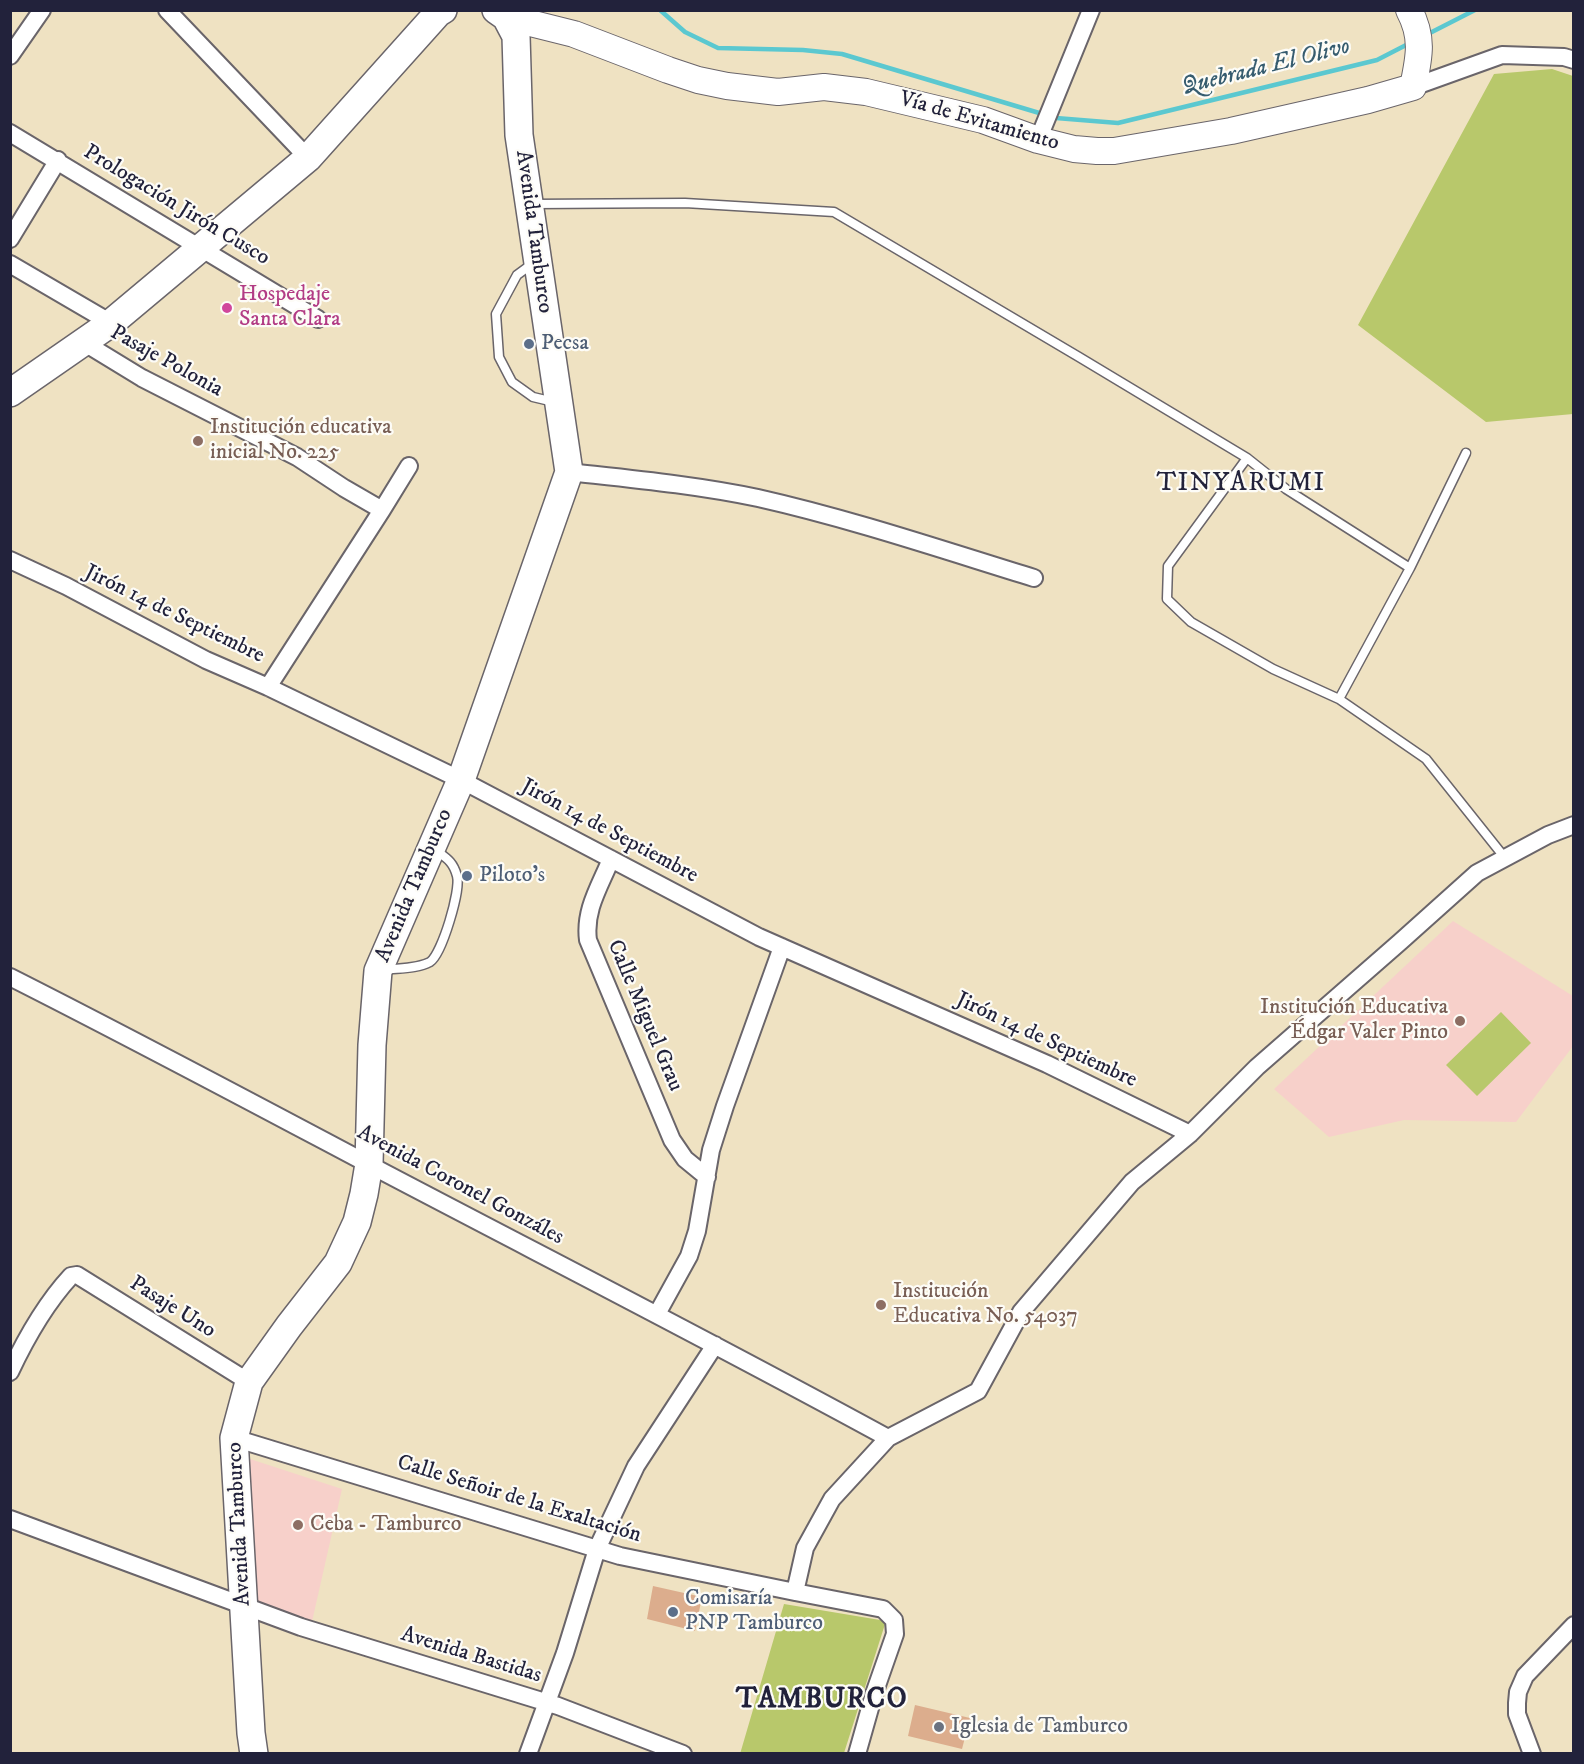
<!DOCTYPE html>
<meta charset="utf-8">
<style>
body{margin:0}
#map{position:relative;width:1584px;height:1764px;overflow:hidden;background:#efe2c2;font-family:"IM FELL DW Pica",serif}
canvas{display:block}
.frame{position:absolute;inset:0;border:12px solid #22223b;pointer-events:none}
</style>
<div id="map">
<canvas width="1584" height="1764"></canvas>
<div class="frame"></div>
</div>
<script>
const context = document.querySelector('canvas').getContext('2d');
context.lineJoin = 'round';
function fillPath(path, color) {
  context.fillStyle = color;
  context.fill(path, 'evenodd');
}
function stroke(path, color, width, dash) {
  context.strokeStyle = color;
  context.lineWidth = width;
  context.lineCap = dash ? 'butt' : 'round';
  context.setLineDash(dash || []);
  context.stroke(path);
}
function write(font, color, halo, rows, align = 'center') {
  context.font = font + ' "IM FELL DW Pica",serif';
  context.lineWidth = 4.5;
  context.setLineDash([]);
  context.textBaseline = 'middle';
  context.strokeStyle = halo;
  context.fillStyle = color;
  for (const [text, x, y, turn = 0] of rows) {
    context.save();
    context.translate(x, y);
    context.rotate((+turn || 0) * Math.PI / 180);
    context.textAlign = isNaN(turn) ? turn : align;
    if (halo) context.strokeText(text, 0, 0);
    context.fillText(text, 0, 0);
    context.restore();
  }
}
const built = new Path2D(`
 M1453 921 1573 996V1046L1516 1122 1404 1120 1329 1137 1274 1089Z
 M244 1457 342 1489 311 1626 253 1603Z`);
const green = new Path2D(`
 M1552 69 1573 76V414L1486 422 1358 325 1494 74Z
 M1501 1012 1531 1043 1477 1096 1446 1065Z
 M784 1604 886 1621 844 1753 740 1754Z`);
const stream = new Path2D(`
 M660 10 685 32 718 48 803 50 842 54 1056 118 1118 123 1377 60 1410 43
 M1426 35 1475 10`);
const building = new Path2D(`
 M653 1586 702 1597 695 1631 647 1619Z
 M915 1705 970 1718 962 1749 908 1736Z`);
const service = new Path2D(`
 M533 204 685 203 834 212 1079 357 1247 458 1286 489 1410 568
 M532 264 517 275 496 314 499 357 512 382 533 397 554 402
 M1247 458 1168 566 1167 599 1191 622 1273 669 1339 699 1426 759 1505 858
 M1339 699 1410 568 1466 453
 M384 970C398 968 417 969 430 962 442 954 461 890 457 876 453 861 446 858 434 849`);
const minor = new Path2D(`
 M167 10 308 158
 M10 56 42 10
 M1413 87 1502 55 1564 57 1574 60
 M10 133 318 319
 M1038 140 1091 10
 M10 239 58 160
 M10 264 111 323
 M83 342 142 378 297 457 344 488 382 510
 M569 472C632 479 696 485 758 498 851 519 943 550 1034 578
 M10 560 66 586 206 660 268 687 461 780 759 937 1047 1064 1190 1134
 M268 687 382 510 409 466
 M611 859C600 886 584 910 588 940L672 1140 685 1159 707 1177
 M10 977C131 1038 249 1101 368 1164 541 1255 716 1344 888 1438
 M657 1314 689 1256 697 1231 711 1150 725 1106 782 947
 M10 1372C26 1338 46 1303 71 1276L77 1275 249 1382
 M234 1438 620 1556 795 1592
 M10 1519 301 1627 558 1706 683 1754
 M528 1754 565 1653 597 1549 636 1466 715 1345
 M857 1754 874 1694 895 1634 894 1620 883 1609 795 1592 805 1548 832 1499 888 1438 978 1391 1021 1312 1132 1182 1190 1134 1257 1067 1400 942 1477 873 1548 835 1574 825
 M1532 1754 1517 1714V1703L1518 1692 1525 1676 1574 1625`);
const primary = new Path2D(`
 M506 17 574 34 668 70 698 80 727 86 778 92 824 87 866 92 983 120 1038 140 1074 149 1097 151H1114L1231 131 1368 100 1413 87C1419 58 1424 38 1409 10`);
const trunk = new Path2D(`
 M10 393 111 323 308 158 438 13 443 10
 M254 1754 251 1733 234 1438 249 1382 289 1326 338 1263 357 1222 364 1194 369 1164 372 1045 378 971 461 780 569 472 519 135 516 36 506 17 496 10`);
const markers = [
 [227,308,6,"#d1479c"],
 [529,344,6,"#5c6f8a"],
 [198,441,6,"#8d6e63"],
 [467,876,6,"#5c6f8a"],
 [1460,1021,6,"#8d6e63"],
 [881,1305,6,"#8d6e63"],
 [298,1525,6,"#8d6e63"],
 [673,1612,6,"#5c6f8a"],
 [939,1727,6,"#6b7280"]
];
const streetNames = [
 ["Vía de Evitamiento",979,122,16],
 ["Prologación Jirón Cusco",176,206,31],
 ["Avenida Tamburco",533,232,82],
 ["Pasaje Polonia",166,362,29],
 ["Jirón 14 de Septiembre",174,615,26],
 ["Jirón 14 de Septiembre",609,832,28],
 ["Avenida Tamburco",415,886,-67],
 ["Calle Miguel Grau",644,1016,67],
 ["Jirón 14 de Septiembre",1046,1041,25],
 ["Avenida Coronel Gonzáles",460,1186,28],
 ["Pasaje Uno",172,1308,32],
 ["Calle Señoir de la Exaltación",519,1500,17],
 ["Avenida Tamburco",240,1524,-93],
 ["Avenida Bastidas",471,1656,17]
];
const hotelNames = [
 ["Hospedaje",239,295],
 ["Santa Clara",239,320]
];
const serviceNames = [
 ["Pecsa",541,344],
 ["Piloto's",479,876],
 ["Comisaría",685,1599],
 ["PNP Tamburco",685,1624]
];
const educationNames = [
 ["Institución educativa",210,428],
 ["inicial No. 225",210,453],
 ["Institución Educativa",1448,1008,"right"],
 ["Édgar Valer Pinto",1448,1033,"right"],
 ["Institución",893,1292],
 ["Educativa No. 54037",893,1317],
 ["Ceba - Tamburco",310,1525]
];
const worshipNames = [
 ["Iglesia de Tamburco",951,1727]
];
const waterNames = [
 ["Quebrada El Olivo",1266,68,-14]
];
const quarterNames = [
 ["TINYARUMI",1241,485]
];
const districtNames = [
 ["TAMBURCO",822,1701]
];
fillPath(built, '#f7d0ca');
fillPath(green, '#b8c86b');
stroke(stream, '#5bc8d0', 4.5);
fillPath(building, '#dcad8d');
stroke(service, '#6a656a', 11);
stroke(minor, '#6a656a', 20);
stroke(primary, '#6a656a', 28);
stroke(trunk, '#6a656a', 30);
stroke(service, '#fff', 8);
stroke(minor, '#fff', 16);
stroke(primary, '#fff', 26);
stroke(trunk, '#fff', 27);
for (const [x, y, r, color] of markers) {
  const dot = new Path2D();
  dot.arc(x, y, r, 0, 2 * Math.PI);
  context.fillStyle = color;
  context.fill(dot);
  stroke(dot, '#fdfcf7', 2);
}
write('22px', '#22223b', '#fdfcf7', streetNames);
write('22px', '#b23c85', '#fdfcf7', hotelNames, 'left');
write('22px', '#4e5e75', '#fdfcf7', serviceNames, 'left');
write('22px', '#785e54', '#fdfcf7', educationNames, 'left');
write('22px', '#5b616d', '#fdfcf7', worshipNames, 'left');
write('italic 24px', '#365c6f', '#fdfcf7', waterNames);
context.letterSpacing = '1.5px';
write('26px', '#22223b', '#fdfcf7', quarterNames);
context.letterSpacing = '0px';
context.letterSpacing = '1.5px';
write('bold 28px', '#22223b', '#fdfcf7', districtNames);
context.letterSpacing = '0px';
</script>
